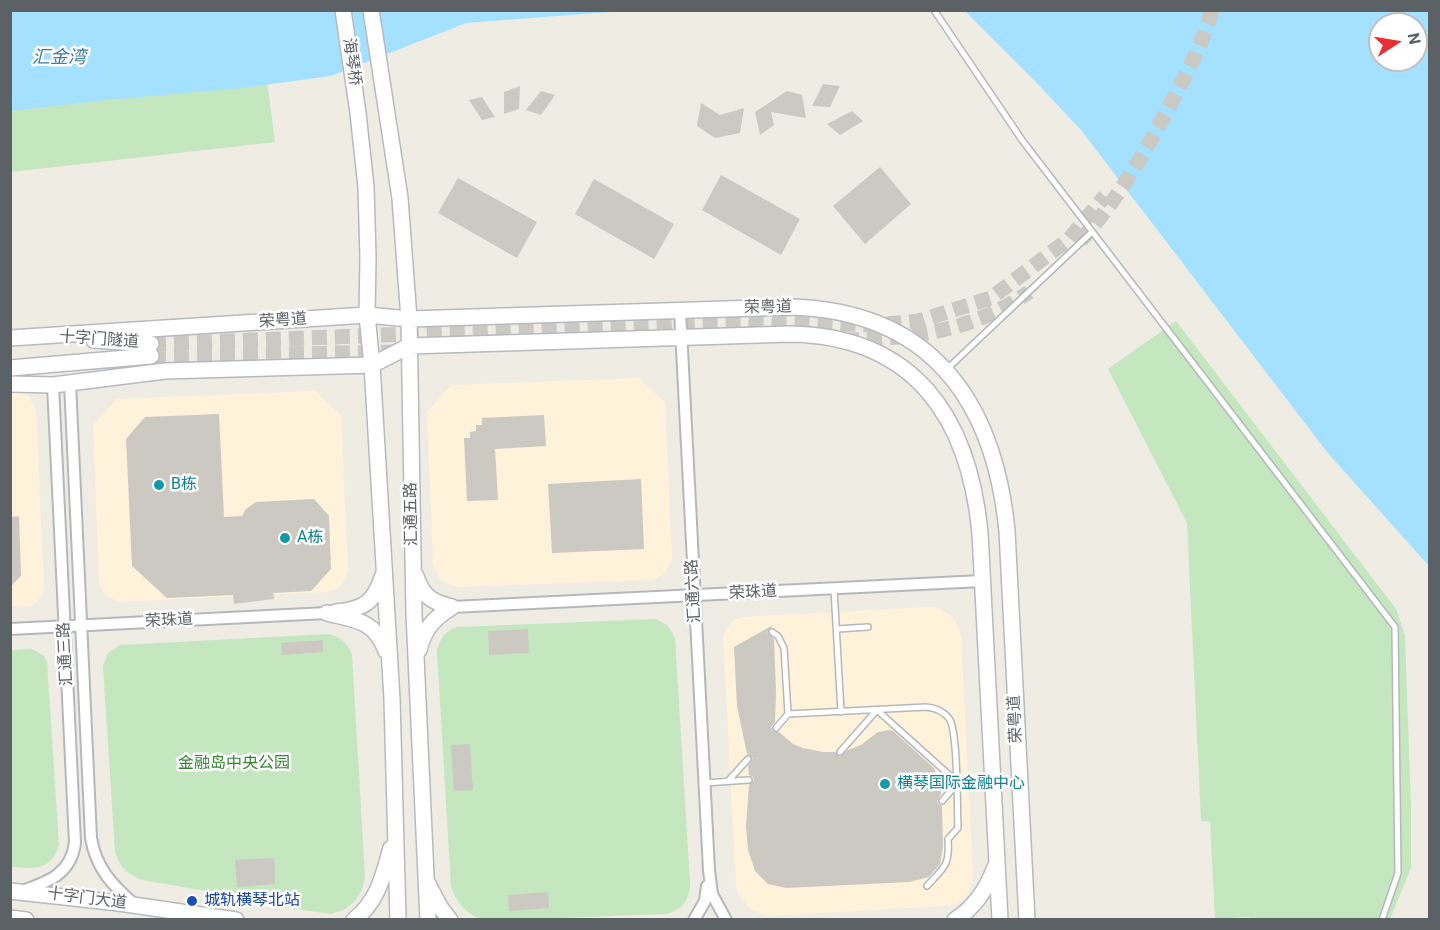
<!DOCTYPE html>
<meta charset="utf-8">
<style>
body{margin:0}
#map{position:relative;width:1440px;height:930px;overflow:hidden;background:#efece4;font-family:Roboto,sans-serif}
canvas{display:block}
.frame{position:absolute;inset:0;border:12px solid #5c6165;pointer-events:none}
.north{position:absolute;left:1368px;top:12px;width:60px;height:60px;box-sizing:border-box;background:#fff;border:2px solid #bec0c1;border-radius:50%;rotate:78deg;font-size:16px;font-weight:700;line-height:24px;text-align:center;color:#5c6165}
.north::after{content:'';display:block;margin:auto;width:21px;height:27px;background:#eb2e30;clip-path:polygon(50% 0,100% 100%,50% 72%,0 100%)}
</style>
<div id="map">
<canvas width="1440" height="930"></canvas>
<div class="frame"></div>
<div class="north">N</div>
</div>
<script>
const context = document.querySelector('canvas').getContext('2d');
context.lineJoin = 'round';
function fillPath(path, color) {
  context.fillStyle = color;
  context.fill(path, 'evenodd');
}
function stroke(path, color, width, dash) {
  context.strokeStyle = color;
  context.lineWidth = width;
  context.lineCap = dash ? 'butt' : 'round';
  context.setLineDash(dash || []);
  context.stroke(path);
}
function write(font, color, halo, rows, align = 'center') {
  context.font = font + ' Roboto,"Noto Sans SC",sans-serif';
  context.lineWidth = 5;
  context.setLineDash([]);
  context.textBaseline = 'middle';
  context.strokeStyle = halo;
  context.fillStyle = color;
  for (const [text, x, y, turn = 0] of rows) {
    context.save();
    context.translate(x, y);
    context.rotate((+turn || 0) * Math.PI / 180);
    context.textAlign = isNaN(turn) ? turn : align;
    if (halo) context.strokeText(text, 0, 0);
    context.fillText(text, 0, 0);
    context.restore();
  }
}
const commercial = new Path2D(`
 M639 378 665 402 672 559 666 572 654 580 457 587 441 581 433 565 427 412 451 385Z
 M10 388 20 390 27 394 36 409 44 585V592L36 603 30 606 11 607Z
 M315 391 341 415 348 569 346 578 341 585 334 590 326 592 118 602 105 595 99 583 93 425 117 399Z
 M929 607 939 608 954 618 961 635 973 875 969 893 963 900 954 905 945 906 768 916 751 910 739 896 736 887 723 637 727 628 733 621 742 617Z`);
const green = new Path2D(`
 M10 11H258L275 142 11 172Z
 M1176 321 1396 609 1405 635 1411 808V868L1390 919 1250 920 1249 917 1215 919 1210 822 1201 821 1187 523 1108 369Z
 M656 619 668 626 675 638 690 882C690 900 682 910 666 914 623 916 580 917 537 919 520 919 498 923 481 919 465 914 456 901 451 887L437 651C440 637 446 631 458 627Z
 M328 634C341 637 348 643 352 655L365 877 362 890 355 901 344 910 331 914 275 906 249 894H223L142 880C127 874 120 867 115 852L103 666 108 653 120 645Z
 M32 649 44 656 47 662 59 845C51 871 34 869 11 867L10 650Z`);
const water = new Path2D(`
 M10 11H622L466 23 331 76 241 88 95 101 11 111Z
 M965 11H1429V566L1327 452 1081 130 1035 81ZM1380 24H1416V60H1380Z`);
const building = new Path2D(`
 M823 84 840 86 830 107 812 106Z
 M520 86 519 109 504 114V92Z
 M541 91 555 95 541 115 526 110Z
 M787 91 802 95 806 118 771 112 774 125 760 135 755 112Z
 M482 97 495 117 482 120 469 100Z
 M701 103 720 115 744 108 740 133 715 138 697 126Z
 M852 111 863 121 840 135 827 124Z
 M880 167 911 204 865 244 833 206Z
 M721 175 800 219 781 255 702 210Z
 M458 178 537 222 517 258 438 213Z
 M594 179 674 224 654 259 575 214Z
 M219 414 224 517 242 516 246 509 256 502 314 499 329 516 331 569 311 591 273 593 274 599 234 604 233 595 167 598 132 566 126 439 145 417Z
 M544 415 546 446 495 449 498 500 467 501 464 438H470V432L476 431V425H482V418Z
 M641 479 644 549 552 553 548 484Z
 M19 516 21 576 10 587V517Z
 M773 625 767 632 774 639 776 691 775 722 771 727 772 731 779 732 793 744 803 748 823 752H835L840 757 848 750 861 745 878 732 889 730 893 731 934 768 941 788V794L937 801 938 804 942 806 943 847 940 864 929 877 909 882 786 888 768 884 755 871 748 850 746 827 749 785 754 780 753 777 749 775 748 766 753 758 747 754 737 706 734 647Z
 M528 629 529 653 489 655 488 631Z
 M323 640V652L282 655 281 643Z
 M470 744 473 790 454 791 451 745Z
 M274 858 275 884 237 887 235 860Z
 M548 892 549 908 509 911 508 895Z`);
const secondaryTunnel = new Path2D(`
 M1080 241C1117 201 1143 155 1169 107 1185 76 1203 44 1212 10
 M844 340C909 339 975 331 1029 292
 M151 344 746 321 875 325 919 321 991 298 1069 239 1105 196
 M151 356 400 352`);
const lane = new Path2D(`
 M934 10 1022 140 1395 627 1398 873 1382 920
 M947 369 1092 232
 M834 589 841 712
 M837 629 868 627
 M772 632 778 636 784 648 788 714
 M776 728 788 714 926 707C936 708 945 712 950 720 958 735 957 807 958 828L948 839C950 866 944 867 927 886
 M840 752 877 710 956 781
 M728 781 748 759
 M704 783 749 780
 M942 801 956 785`);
const street = new Path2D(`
 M680 311 709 870 712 894 726 920
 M70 383 91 838C96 868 112 885 134 904
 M452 607 982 581
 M10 629 327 613
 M22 891C48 882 71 874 75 843L53 385
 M694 920 705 901 707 886`);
const secondary = new Path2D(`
 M343 10 358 113 366 187 368 258 367 315 372 365 392 699 398 920
 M371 10 400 198 409 319 414 613 428 920
 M10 338 367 315 409 319 789 307C929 310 994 399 1007 531L1027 920
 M94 340 151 344
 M10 368 151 356
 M10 384 53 385 165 371 372 365 409 346 790 334C914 336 969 417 980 533L1000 920
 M416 576C423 597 432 602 452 607
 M336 612C364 609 374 603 383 575
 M327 613C355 620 375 620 386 651
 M419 650C424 629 434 618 452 607
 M428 884 440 907 450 920
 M10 891 119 903 236 920
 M10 918 26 920
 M354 920C378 901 383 876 391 848
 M955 920C975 907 987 889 995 867`);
const markers = [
 [159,485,6,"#0f9aa8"],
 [285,538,6,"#0f9aa8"],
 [885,784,6,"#0f9aa8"],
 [192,901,6,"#1a4fb4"]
];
const streetNames = [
 ["海琴桥",351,62,82],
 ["荣粤道",768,308,-1],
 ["荣粤道",283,321,-4],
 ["十字门隧道",99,340,4],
 ["汇通五路",412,514,-91],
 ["汇通六路",694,591,-93],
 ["荣珠道",753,593,-3],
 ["荣珠道",169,621,-3],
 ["汇通三路",66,654,-93],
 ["荣粤道",1016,719,-93],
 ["十字门大道",87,899,7]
];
const cultureNames = [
 ["B栋",171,485],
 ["A栋",297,538],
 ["横琴国际金融中心",897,784]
];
const parkNames = [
 ["金融岛中央公园",234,764]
];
const transitNames = [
 ["城轨横琴北站",204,901]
];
const waterNames = [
 ["汇金湾",59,58]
];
fillPath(commercial, '#fef2da');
fillPath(green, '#c4e7c0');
fillPath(water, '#a4e0ff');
fillPath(building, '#ccc9c3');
stroke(secondaryTunnel, '#cac9c4', 15, [15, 8]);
stroke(lane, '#b5b8bb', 8);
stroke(street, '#b5b8bb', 14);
stroke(secondary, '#b6babe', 18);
stroke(lane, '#fff', 5);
stroke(street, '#fff', 10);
stroke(secondary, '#fff', 15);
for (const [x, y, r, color] of markers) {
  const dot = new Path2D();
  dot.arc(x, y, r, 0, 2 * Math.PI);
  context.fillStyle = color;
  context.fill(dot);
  stroke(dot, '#fff', 2);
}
write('16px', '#5c6165', '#fff', streetNames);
write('16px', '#0d838f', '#fff', cultureNames, 'left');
write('16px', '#378533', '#fff', parkNames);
write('16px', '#164399', '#fff', transitNames, 'left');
write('italic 18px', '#3c7caa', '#fff', waterNames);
</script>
